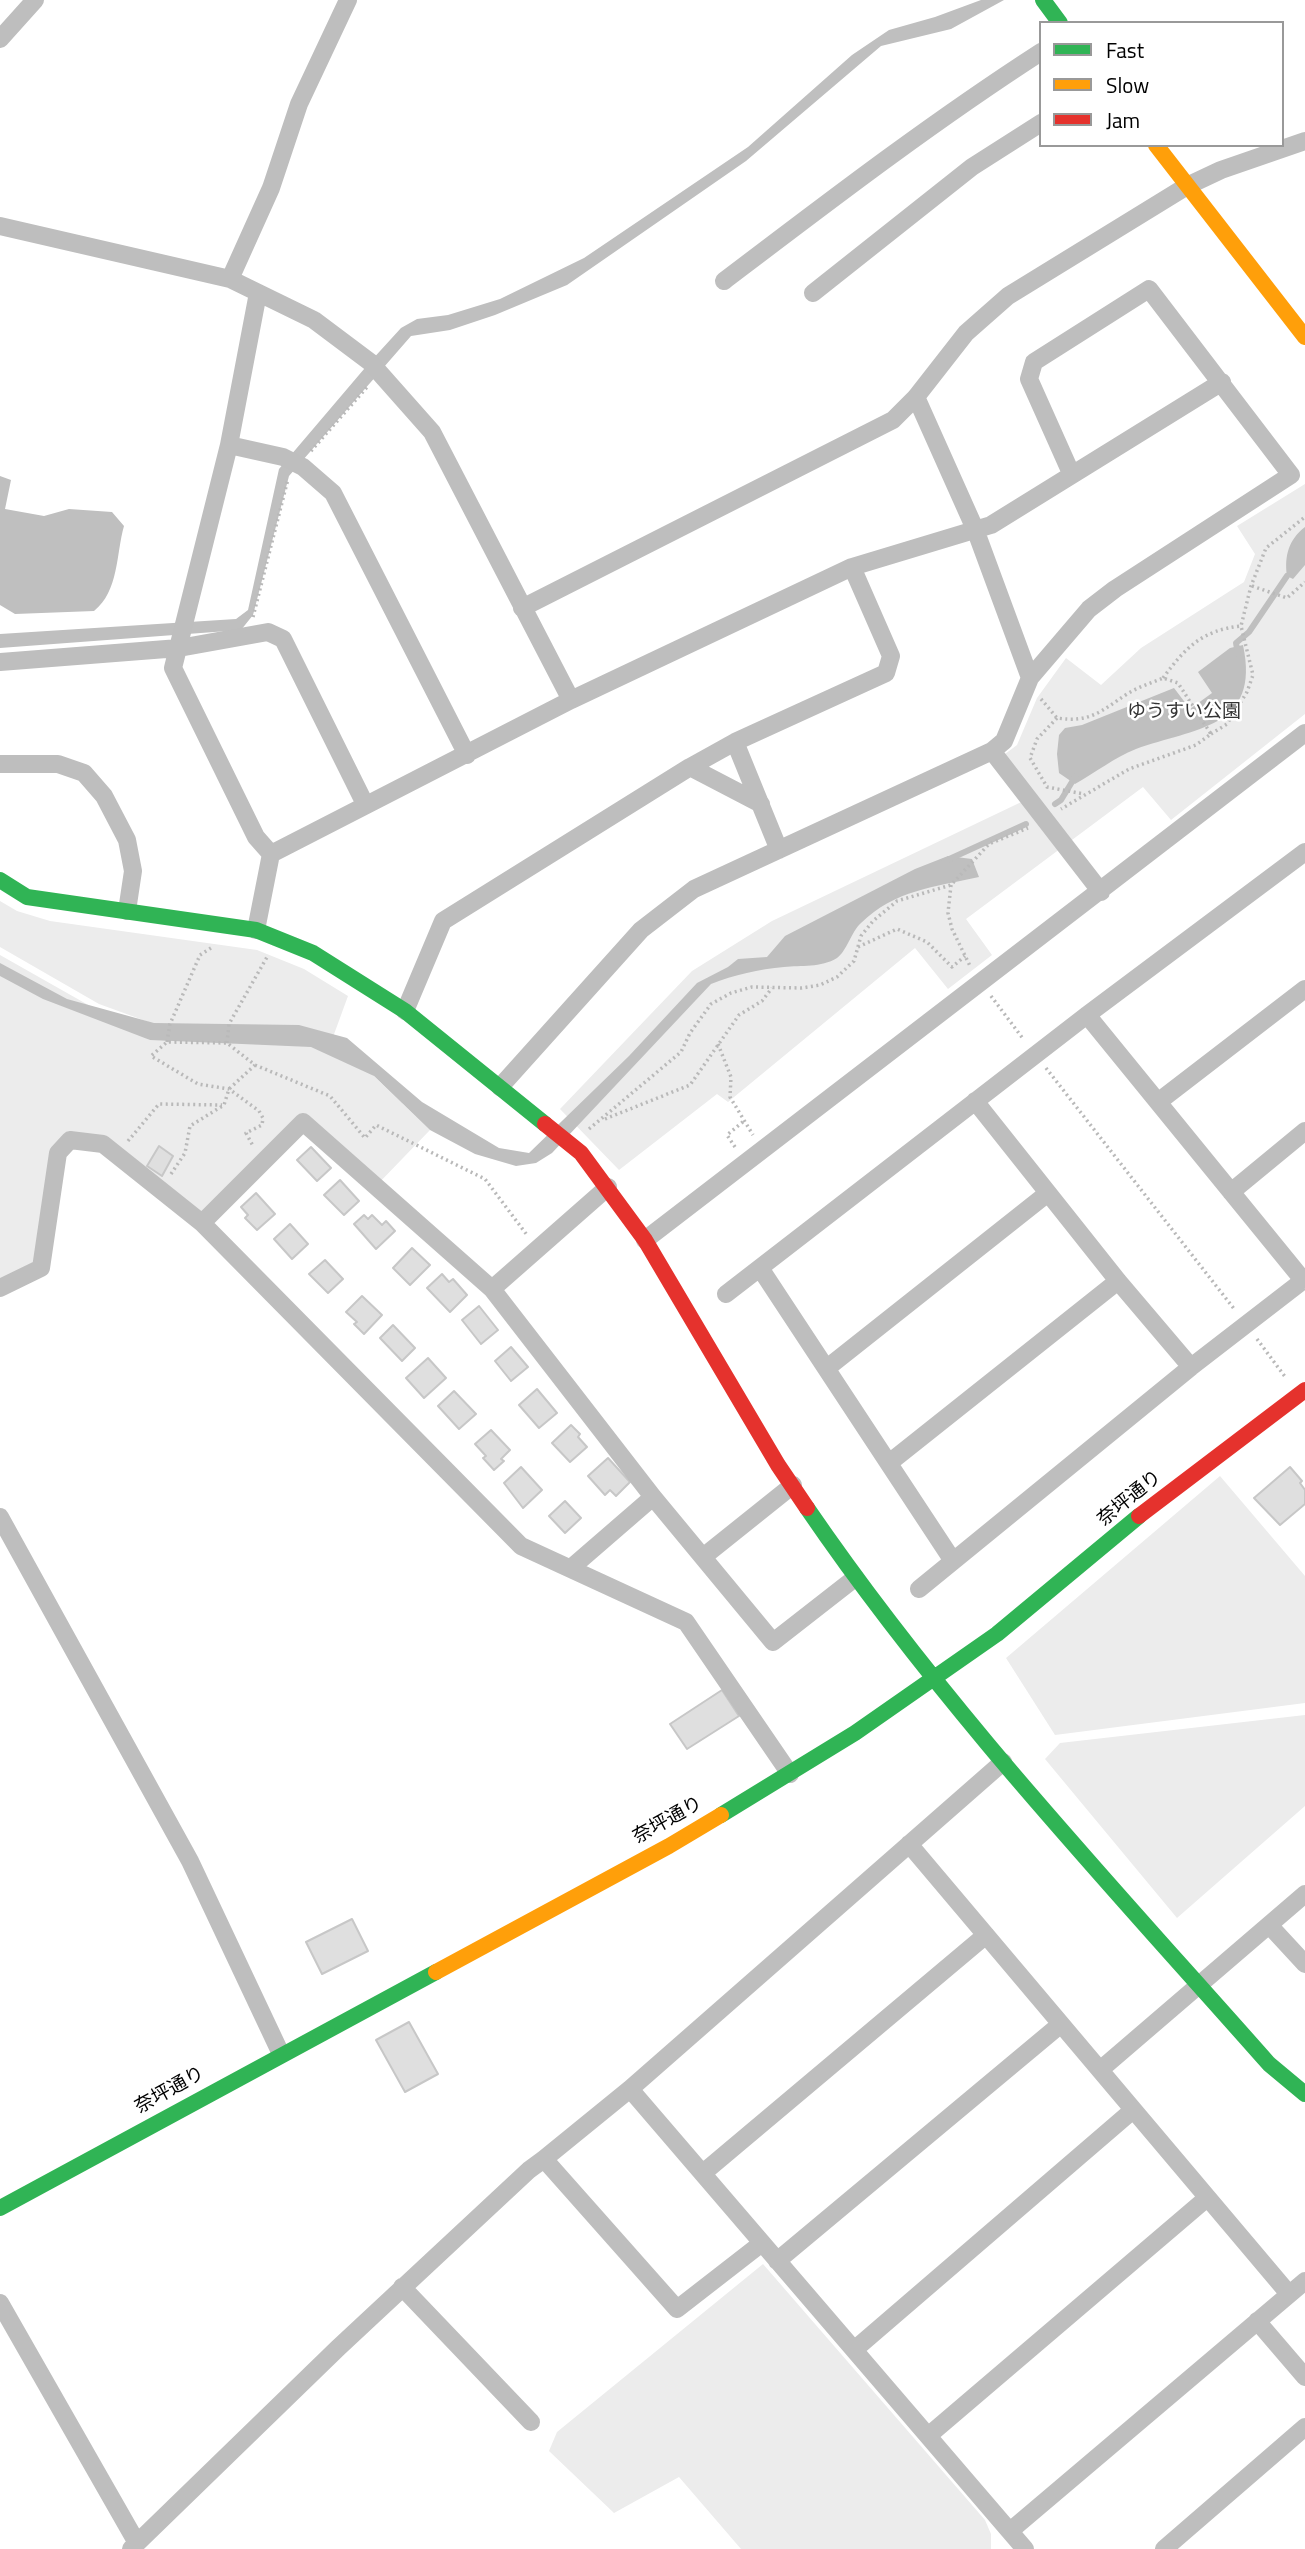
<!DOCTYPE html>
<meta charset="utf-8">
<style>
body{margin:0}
#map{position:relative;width:1305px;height:2549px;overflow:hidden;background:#fff;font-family:"Titillium Web",sans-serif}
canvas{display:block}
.legend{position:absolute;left:1039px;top:21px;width:245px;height:126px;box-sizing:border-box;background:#fff;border:2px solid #999;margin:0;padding:9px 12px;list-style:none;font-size:21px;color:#000}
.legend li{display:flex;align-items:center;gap:14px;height:35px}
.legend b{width:35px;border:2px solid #999}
</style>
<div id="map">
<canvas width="1305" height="2549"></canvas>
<ul class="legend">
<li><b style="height:9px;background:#30b455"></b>Fast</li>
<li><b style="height:9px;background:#ff9f0a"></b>Slow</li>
<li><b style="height:9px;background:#e5322d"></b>Jam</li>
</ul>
</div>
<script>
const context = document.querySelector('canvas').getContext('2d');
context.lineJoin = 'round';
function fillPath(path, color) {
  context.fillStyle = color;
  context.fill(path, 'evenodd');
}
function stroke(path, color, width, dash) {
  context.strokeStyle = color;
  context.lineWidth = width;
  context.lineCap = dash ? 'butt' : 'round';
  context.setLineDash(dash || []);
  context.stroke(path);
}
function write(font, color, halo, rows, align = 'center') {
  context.font = font + ' "Titillium Web","Noto Sans JP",sans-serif';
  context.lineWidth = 5;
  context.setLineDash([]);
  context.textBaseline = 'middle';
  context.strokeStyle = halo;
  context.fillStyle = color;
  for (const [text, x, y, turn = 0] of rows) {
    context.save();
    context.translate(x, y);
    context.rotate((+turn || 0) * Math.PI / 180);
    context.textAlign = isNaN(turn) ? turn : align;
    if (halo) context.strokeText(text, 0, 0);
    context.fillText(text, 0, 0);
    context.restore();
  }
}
const green = new Path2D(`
 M1305 484V714L1171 820 1143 787 966 919 992 955 948 989 915 948 728 1102 717 1094 619 1170 560 1109 692 971 772 921 1036 795 1005 754 1017 745 1037 698 1066 658 1101 685 1141 648 1244 582 1255 554 1237 526Z
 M0 901 17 911 50 921 257 950 304 969 348 996 333 1037 430 1130 376 1186 303 1122 202 1223 116 1156 70 1140 41 1268 0 1288V955L150 1040 154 1024 99 1004 0 947Z
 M1220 1476 1305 1576V1703L1055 1735 1006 1658Z
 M1305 1715V1806L1177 1918 1045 1759 1060 1743Z
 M763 2264 985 2520 991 2534V2549H741L679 2477 614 2513 549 2451 557 2432Z`);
const water = new Path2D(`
 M981 0H1004L951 29 881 46 746 161 567 285 495 315 450 330 411 336 289 476 253 615 241 630 0 648V634L236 619 248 610 279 469 370 362 401 328 417 319 448 315 500 299 584 258 748 147 852 55 889 30 935 17Z
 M0 476 11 480 5 509 44 516 69 509 112 512 124 526C116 554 119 591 94 611L15 614 0 605Z
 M1305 527V565L1293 579 1287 576C1284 556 1289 539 1305 527Z
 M1243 645C1261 729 1194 728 1136 749 1114 758 1096 772 1075 784L1059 773 1057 754 1059 735 1065 728 1082 725 1174 688 1190 709 1212 693 1198 672 1230 648Z
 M948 856 972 859 979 877C934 887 895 890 861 923 851 932 847 951 837 958 821 968 801 965 784 967 759 969 734 975 711 984L552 1153 536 1163 516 1166 475 1154 430 1130 374 1076 311 1047 150 1040 43 999 0 976V963L67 999 154 1023 299 1025 347 1038 422 1102 499 1148 529 1153 629 1056 697 983 728 967 738 959 767 957 785 936 915 869Z`);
const stream = new Path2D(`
 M1238 654 1236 643 1249 632 1287 576
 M1055 804 1061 800 1075 777
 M945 861 1026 824`);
const building = new Path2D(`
 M159 1146 173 1156 162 1176 147 1166Z
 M311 1147 331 1168 317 1181 297 1160Z
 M340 1180 359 1201 344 1215 324 1195Z
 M256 1193 275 1214 257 1230 245 1218 248 1215 241 1207Z
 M364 1215 368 1219 372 1215 382 1225 386 1221 395 1231 376 1249 354 1224Z
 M290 1224 308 1244 292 1259 274 1239Z
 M412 1248 430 1265 410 1285 393 1268Z
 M325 1260 343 1279 328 1293 309 1274Z
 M442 1274 449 1282 453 1279 467 1295 450 1312 427 1288Z
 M362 1296 382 1315 364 1334 354 1324 357 1322 346 1312Z
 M479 1306 498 1330 481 1344 462 1320Z
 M393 1325 415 1348 402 1361 380 1338Z
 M511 1347 528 1367 511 1381 495 1361Z
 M428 1358 446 1378 424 1398 406 1378Z
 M537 1389 557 1413 539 1428 519 1405Z
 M454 1391 476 1414 459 1429 438 1406Z
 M571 1425 580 1434 578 1437 587 1447 570 1462 552 1443Z
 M491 1430 510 1450 501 1459 504 1461 494 1470 483 1458 486 1456 475 1444Z
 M608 1458 630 1482 616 1496 610 1490 605 1495 588 1476Z
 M521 1467 542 1490 523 1508 504 1483Z
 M1290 1467 1302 1481 1300 1483 1305 1490V1504L1280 1525 1254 1498Z
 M565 1501 581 1518 565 1533 549 1516Z
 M722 1690 739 1716 687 1749 670 1724Z
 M352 1919 368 1951 322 1974 306 1942Z
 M409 2022 438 2074 405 2092 376 2040Z`);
const path = new Path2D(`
 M311 451 368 386
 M1252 586 1287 598 1305 582
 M253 617 288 479
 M1163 678C1185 648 1202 630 1241 626
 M1041 699 1057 718C1091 723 1101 711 1127 694 1138 687 1151 683 1163 678L1178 683 1211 734 1196 745 1129 769 1061 809
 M1057 718 1037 739 1030 758 1047 787 1084 794
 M1211 734 1227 724 1247 692 1253 675 1241 626 1251 586 1266 548 1305 517
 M951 885 948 913 952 929 971 968
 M858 947 897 929 927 942 952 967 965 956
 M991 996 1024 1040
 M167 1042 170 1024 200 955 211 948
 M227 1043 229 1024 267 957
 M718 1044 731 1077 730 1097 753 1135
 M255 1065 330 1096 365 1138 376 1125 485 1179 527 1235
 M1046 1068 1235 1310
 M605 1119 690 1085 739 1015 762 1001 772 988
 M589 1129 681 1052 690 1033 711 1004 731 993 752 987 802 988 820 985 837 977 854 961 861 936 873 921 897 901 951 885 989 844 1028 828
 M128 1141 159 1104 222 1105
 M735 1147 727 1135 744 1121
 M171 1174 185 1153 190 1126 224 1105 229 1089 255 1065 227 1043 167 1042 151 1056 198 1084 229 1089 259 1111 263 1118 262 1125 246 1133 253 1146
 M1257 1339 1286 1378`);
const street = new Path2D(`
 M0 39 35 0
 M0 226 230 279 314 320 370 362 432 432 571 700
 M230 279 271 188 299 104 348 0
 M724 281C828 202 931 123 1041 52
 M258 293 229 445 173 668 256 837 271 854
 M813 293 972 167 1041 123
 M916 397 975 529 1030 678
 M229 445 283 457 303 467 333 493 467 755
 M522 608 893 420 916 397 966 333 1008 296 1187 186 1221 170 1305 141
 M0 662 179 648 268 632 283 639 365 804
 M735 742 779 850
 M992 751 1101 892
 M0 764H58L84 773 104 796 127 840 133 871 127 911
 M690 767 761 804
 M271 854 571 700 852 567 991 525 1222 382
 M256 930 271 854
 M405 1011 443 921 690 767 735 742 886 673 891 656 852 567
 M1087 1015 1303 1280
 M500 1087 641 930 694 889 992 751 1004 741 1030 678 1089 609 1115 589 1291 475 1149 289 1034 362 1029 379 1071 473
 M975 1101 1118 1281 1191 1367
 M1158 1102 1305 989
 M1231 1192 1305 1131
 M202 1223 303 1122 492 1289 653 1497 773 1642 855 1578
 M645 1240 1305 733
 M760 1268 953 1561
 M0 1288 41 1268 58 1153 70 1140 103 1144 202 1223 521 1546 686 1622 790 1774
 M492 1289 608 1187
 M726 1294 1087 1015 1305 852
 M827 1368 1048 1193
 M889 1463 1118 1281
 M0 1517 190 1861 281 2054
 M703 1557 793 1485
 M571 1568 653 1497
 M919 1589 1191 1367 1305 1279
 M909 1844 1289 2294
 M1269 1925 1305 1964
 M1100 2070 1305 1894
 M630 2089 1025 2549
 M703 2173 986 1935
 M762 2243 677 2309 544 2159 630 2089 1003 1762
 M777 2261 1061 2024
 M402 2287 531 2422
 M0 2303 137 2543
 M1257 2321 1305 2377
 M854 2350 1133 2110
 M928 2436 1207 2198
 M1010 2531 1305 2281
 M131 2549 338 2348 529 2170 544 2159
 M1164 2549 1305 2427`);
const fast = new Path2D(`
 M1043 0 1060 23
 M0 880 27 897 256 930 313 953 405 1011 545 1124
 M807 1508C943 1707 1110 1884 1269 2064L1305 2094
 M721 1815 855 1733 997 1634 1139 1516
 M0 2208 436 1972`);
const slow = new Path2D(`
 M1156 145 1305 337
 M436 1972 669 1846 721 1815`);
const jam = new Path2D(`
 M545 1124 581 1153 645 1240 778 1465 807 1508
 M1139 1516 1305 1390`);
const parkNames = [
 ["ゆうすい公園",1184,712]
];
const streetNames = [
 ["奈坪通り",1130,1499,-39],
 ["奈坪通り",668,1821,-29],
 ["奈坪通り",170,2091,-29]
];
fillPath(green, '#ececec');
fillPath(water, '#bfbfbf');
stroke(stream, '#bfbfbf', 6);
fillPath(building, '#dfdfdf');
stroke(building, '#c7c7c7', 2);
stroke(path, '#b9b9b9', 3.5, [2, 3.5]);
stroke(street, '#bebebe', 18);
stroke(fast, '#30b455', 16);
stroke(slow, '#ff9f0a', 16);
stroke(jam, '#e5322d', 16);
write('19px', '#333', '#fff', parkNames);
write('19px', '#000', '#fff', streetNames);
</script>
